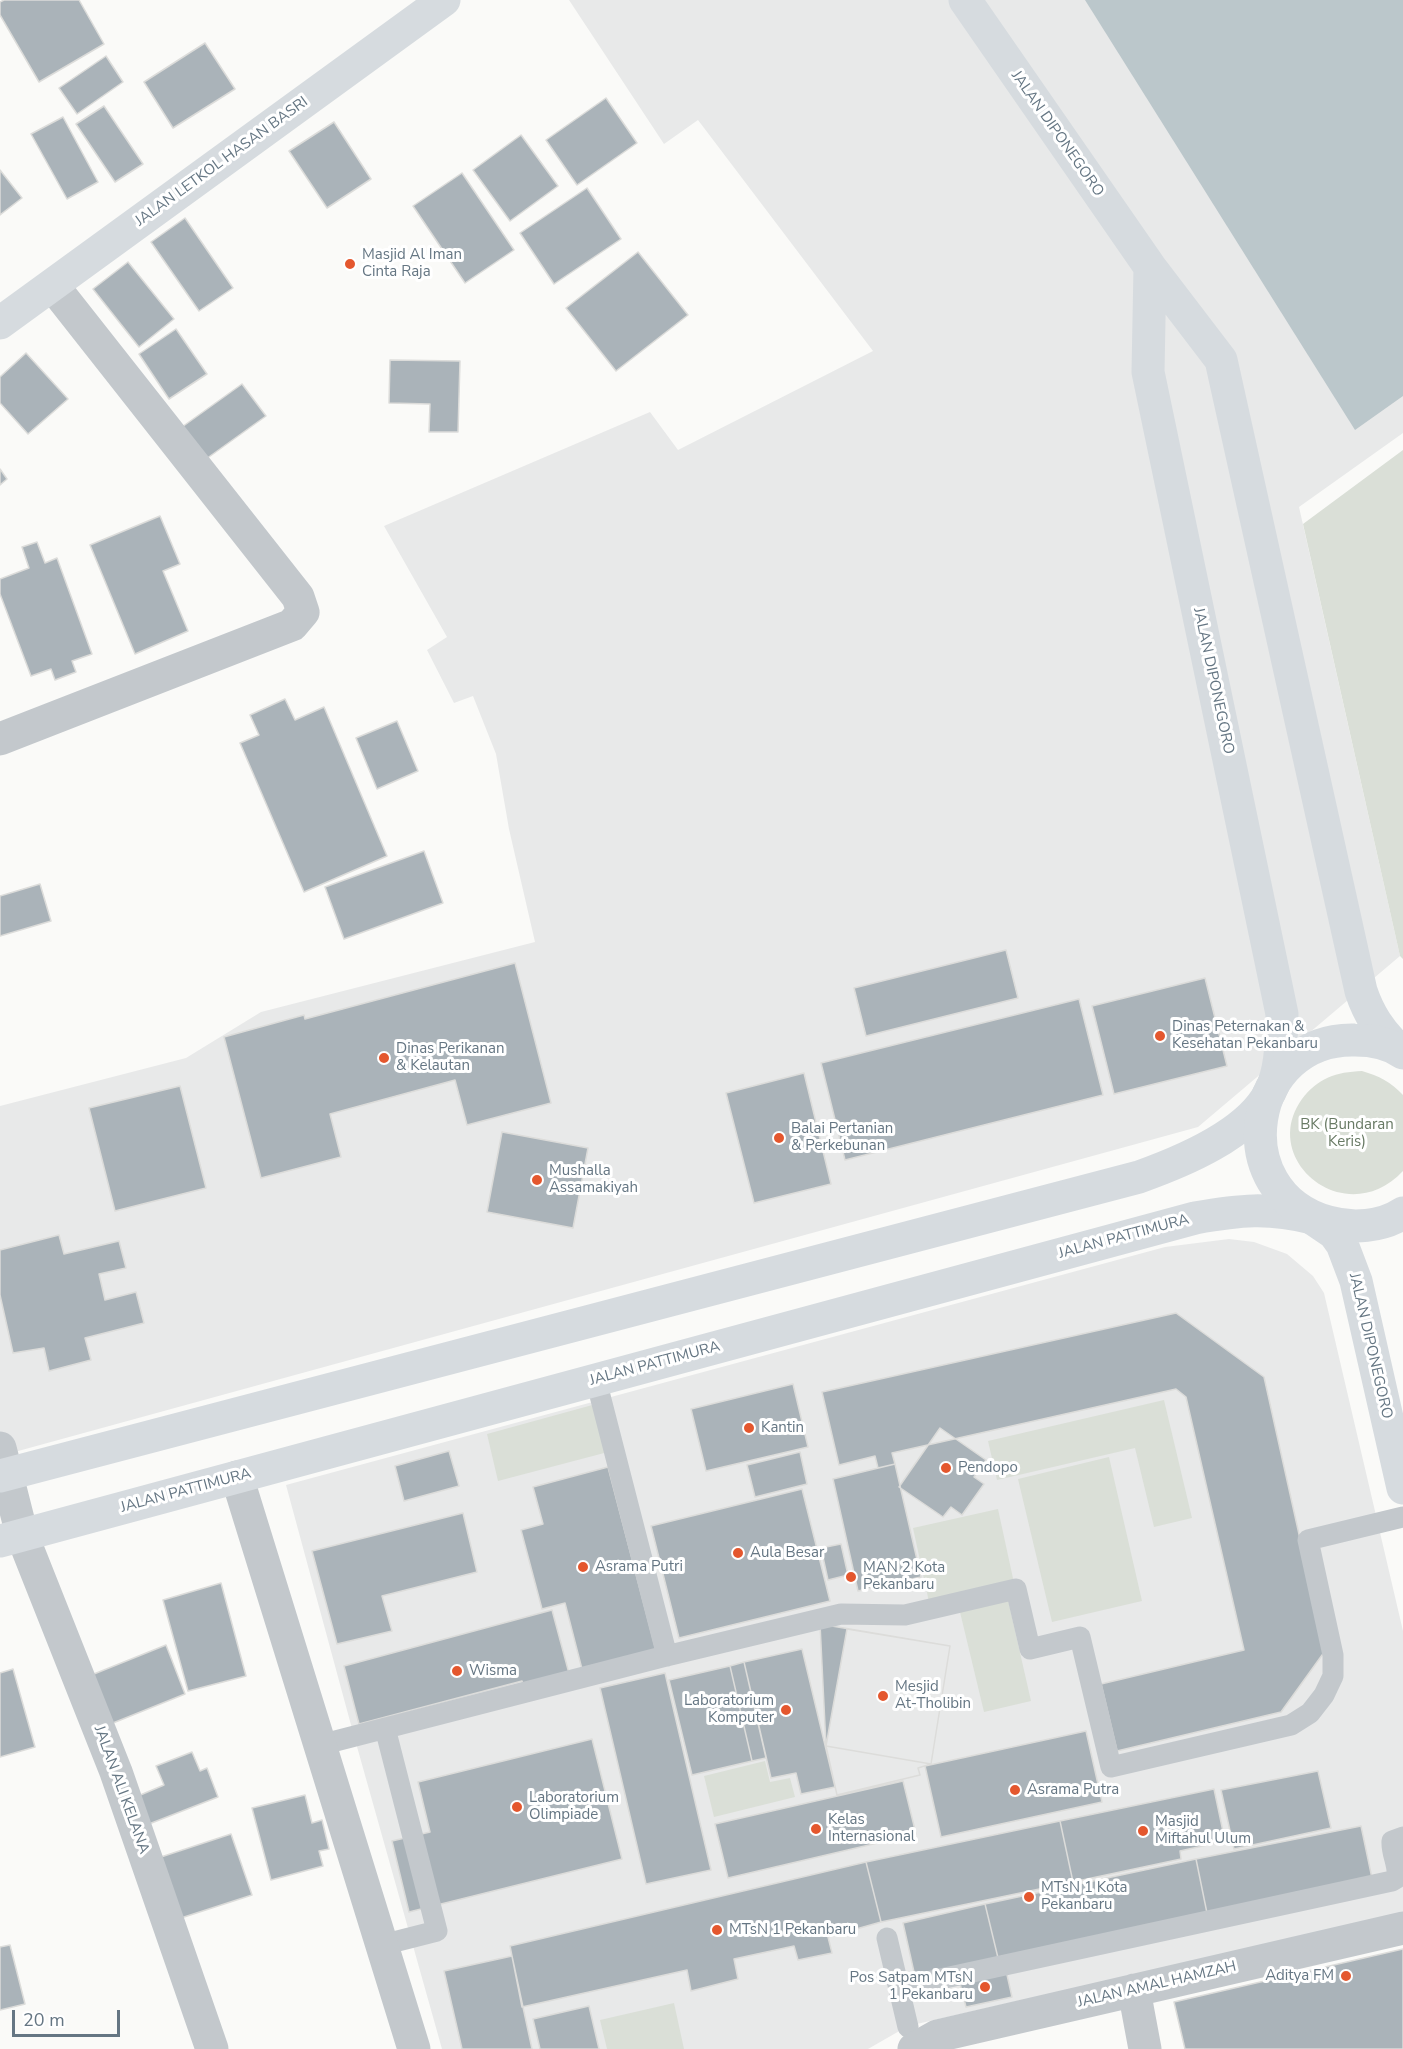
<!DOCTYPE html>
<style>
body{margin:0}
#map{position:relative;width:1403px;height:2049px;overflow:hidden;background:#fafaf8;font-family:"Nunito Sans",sans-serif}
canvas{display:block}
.scale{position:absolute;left:12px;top:2010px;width:108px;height:27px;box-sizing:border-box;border:3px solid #657683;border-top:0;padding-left:8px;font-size:18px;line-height:21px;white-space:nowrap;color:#657683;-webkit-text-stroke:4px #fff;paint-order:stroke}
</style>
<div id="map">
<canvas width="1403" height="2049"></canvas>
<div class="scale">20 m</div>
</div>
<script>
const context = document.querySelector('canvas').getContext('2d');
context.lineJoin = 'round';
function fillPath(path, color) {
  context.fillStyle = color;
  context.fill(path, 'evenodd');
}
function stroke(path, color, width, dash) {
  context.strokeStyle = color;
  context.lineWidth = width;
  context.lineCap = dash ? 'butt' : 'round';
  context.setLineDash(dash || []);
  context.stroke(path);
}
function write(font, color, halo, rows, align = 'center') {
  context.font = font + ' "Nunito Sans",sans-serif';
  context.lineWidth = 6;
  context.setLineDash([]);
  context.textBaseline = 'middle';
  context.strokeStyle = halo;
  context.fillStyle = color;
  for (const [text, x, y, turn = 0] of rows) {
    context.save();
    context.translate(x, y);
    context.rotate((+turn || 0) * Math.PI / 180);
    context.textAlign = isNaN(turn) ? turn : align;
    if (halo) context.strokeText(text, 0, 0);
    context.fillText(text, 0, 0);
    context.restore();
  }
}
const built = new Path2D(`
 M569 0H1403V433L1299 507 1400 956 1198 1127 0 1456V1106L186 1058 261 1012 535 942 509 829 496 754 473 696 454 703 427 650 447 637 384 526 650 412 678 450 873 351 698 120 664 144Z
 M1229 1239 1254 1242 1287 1254 1313 1276 1324 1293 1403 1631V1913L908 2026 868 2049H442L354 1736 286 1485 1165 1247Z`);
const green = new Path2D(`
 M1403 450V959L1400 956 1303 524Z
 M1362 1071C1379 1076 1391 1082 1403 1095V1171C1346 1232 1258 1160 1302 1099 1318 1078 1336 1072 1362 1071Z
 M1164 1400 1192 1518 1154 1527 1135 1448 997 1480 988 1441Z
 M596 1404 608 1452 498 1481 487 1434Z
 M1109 1457 1142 1601 1052 1622 1018 1479Z
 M998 1509 1014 1583 929 1602 913 1528Z
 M1008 1600 1031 1701 984 1712 960 1612Z
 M765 1761 770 1782 790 1778 795 1797 714 1817 704 1776Z
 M674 2003 684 2049H607L600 2020Z`);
const water = new Path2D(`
 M1085 0H1403V396L1355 430Z`);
const building = new Path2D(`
 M4 0H79L104 44 39 82 0 15V2Z
 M205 43 235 89 173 128 144 82Z
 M106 56 123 82 77 114 59 88Z
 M606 98 637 143 577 185 546 140Z
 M104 106 143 164 115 182 76 124Z
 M63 117 98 182 67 199 31 134Z
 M334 122 371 179 327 208 289 151Z
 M521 135 558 186 510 221 473 170Z
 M0 170 22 198 0 215Z
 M462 173 514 250 465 283 413 206Z
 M587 188 621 239 554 284 520 233Z
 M185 218 233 288 199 311 151 242Z
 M638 252 688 315 616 371 566 308Z
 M128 262 174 319 139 347 93 289Z
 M176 329 207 374 169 399 139 354Z
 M26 353 68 399 28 434 0 403V377Z
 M390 360 460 361 458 432H429L430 404 389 403Z
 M242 384 266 416 206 459 182 427Z
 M0 469 7 479 0 485Z
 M160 516 180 564 163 571 188 631 135 654 90 545Z
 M37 542 45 563 57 558 92 654 72 661 76 672 55 680 51 669 31 676 0 594V579L29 568 22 547Z
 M285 699 295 720 324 707 387 856 304 892 240 743 259 735 250 715Z
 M397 721 418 771 377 789 356 738Z
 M424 851 443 903 344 939 325 887Z
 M40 884 51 921 0 936V896Z
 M1006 950 1018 998 866 1036 854 988Z
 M515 963 551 1103 467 1125 455 1080 330 1114 341 1157 261 1178 224 1037 304 1015 305 1019Z
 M1205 978 1227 1066 1114 1094 1092 1006Z
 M1079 999 1103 1095 845 1160 821 1063Z
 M804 1073 831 1184 754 1203 726 1093Z
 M180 1086 206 1188 115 1211 89 1108Z
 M502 1132 588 1148 573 1228 487 1212Z
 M59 1235 64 1254 119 1241 126 1268 99 1274 105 1300 136 1292 144 1323 85 1338 91 1360 49 1371 44 1348 13 1353 0 1295V1250Z
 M1176 1313 1264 1377 1325 1651 1281 1712 1117 1751 1101 1684 1244 1650 1186 1397 1176 1389 892 1453 895 1464 878 1468 875 1456 839 1465 822 1392Z
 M793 1384 808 1447 706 1471 691 1409Z
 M940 1428 986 1460 974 1477 984 1484 962 1515 951 1507 943 1517 899 1487Z
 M449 1451 459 1486 404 1501 395 1466Z
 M800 1452 807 1484 755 1497 747 1465Z
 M895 1464 921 1577 858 1591 833 1479Z
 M608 1467 657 1654 583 1673 565 1603 542 1609 521 1530 543 1524 533 1487Z
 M802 1489 830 1601 679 1638 651 1526Z
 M463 1513 477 1572 382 1596 392 1631 337 1644 312 1551Z
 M841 1544 848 1575 828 1580 821 1548Z
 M221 1583 246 1676 188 1691 163 1600Z
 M552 1610 570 1677 524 1689 522 1681 359 1724 344 1666Z
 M820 1624 950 1646 931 1764 918 1768 920 1775 837 1795 826 1746Z
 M847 1629 950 1646 931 1764 826 1746Z
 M166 1645 185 1694 108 1725 89 1676Z
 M802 1649 835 1787 801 1794 796 1773 771 1778 744 1662Z
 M744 1662 766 1758 752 1761 730 1666Z
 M730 1666 752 1761 692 1775 669 1680Z
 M13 1669 35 1747 0 1757V1673Z
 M665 1673 711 1870 646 1884 600 1688Z
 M1086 1731 1102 1802 941 1837 925 1766Z
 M592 1739 622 1859 409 1912 392 1841 430 1832 418 1782Z
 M826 1746 931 1764 918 1768 920 1775 837 1795Z
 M192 1752 200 1771 207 1768 218 1797 149 1824 138 1796 164 1785 156 1766Z
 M1318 1771 1331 1828 1234 1849 1221 1790Z
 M903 1781 916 1834 728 1878 715 1824Z
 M1214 1789 1225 1841 1180 1851 1181 1859 1073 1882 1060 1821Z
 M305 1795 312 1823 322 1820 329 1849 319 1851 323 1866 271 1880 252 1808Z
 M1060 1821 1073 1882 881 1922 866 1862Z
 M1361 1826 1373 1883 1208 1918 1196 1859Z
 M231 1834 252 1895 181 1918 161 1857Z
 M1196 1859 1208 1918 999 1962 985 1904Z
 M866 1862 881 1922 828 1937 832 1953 798 1960 794 1946 734 1959 738 1979 691 1991 687 1970 522 2007 510 1946Z
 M985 1904 999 1962 916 1981 903 1923Z
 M10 1945 25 2004 0 2010V1947Z
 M1403 1949V2049H1185L1174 2002Z
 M512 1956 532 2049H462L444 1971Z
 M1005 1966 1012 1997 966 2007 958 1976Z
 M589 2006 599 2049H540L533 2019Z`);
const lane = new Path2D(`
 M596 1380 667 1656
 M320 1745 662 1657 841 1614 905 1615 1016 1589 1030 1649 1080 1637 1111 1767 1291 1725 1310 1713 1324 1695 1333 1676V1655L1308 1540 1403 1517
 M887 1938 908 2027
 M382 1945 437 1931 385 1728
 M899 1988 1392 1881 1397 1878C1399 1865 1391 1854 1392 1841L1403 1837`);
const street = new Path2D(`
 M0 739 292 625 303 612 298 597 53 286
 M0 1448 22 1535 116 1772 212 2049
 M237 1477 414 2049
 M1134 1990 1145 2049
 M914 2049 937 2036 1403 1928`);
const secondary = new Path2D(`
 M965 0 1150 267 1221 360 1361 991C1369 1015 1380 1031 1398 1049
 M0 323 444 0
 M0 1476 1139 1177C1181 1162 1248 1135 1270 1092 1282 1069 1281 1040 1282 1014L1148 372 1150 267
 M0 1541 1195 1218C1240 1210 1268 1207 1312 1218`);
const primary = new Path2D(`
 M1403 1053C1389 1043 1372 1040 1355 1040 1248 1037 1222 1192 1328 1222 1352 1229 1382 1227 1403 1213
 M1312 1218 1334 1233 1342 1244 1356 1281 1403 1488`);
const markers = [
 [350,264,6,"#e4572e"],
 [1160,1036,6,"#e4572e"],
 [384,1058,6,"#e4572e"],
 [779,1138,6,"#e4572e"],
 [537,1180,6,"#e4572e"],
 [749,1428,6,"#e4572e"],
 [946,1468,6,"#e4572e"],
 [738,1553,6,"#e4572e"],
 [583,1567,6,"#e4572e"],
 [851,1577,6,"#e4572e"],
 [457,1671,6,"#e4572e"],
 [883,1696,6,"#e4572e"],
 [786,1710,6,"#e4572e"],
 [1015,1790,6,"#e4572e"],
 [517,1807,6,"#e4572e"],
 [816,1829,6,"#e4572e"],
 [1143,1831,6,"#e4572e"],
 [1029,1897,6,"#e4572e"],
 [717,1930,6,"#e4572e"],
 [1346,1976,6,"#e4572e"],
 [985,1987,6,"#e4572e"]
];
const streetNames = [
 ["JALAN DIPONEGORO",1057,134,55],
 ["JALAN LETKOL HASAN BASRI",222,162,-36],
 ["JALAN DIPONEGORO",1213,681,78],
 ["JALAN PATTIMURA",1124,1237,-15],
 ["JALAN DIPONEGORO",1370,1346,77],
 ["JALAN PATTIMURA",655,1364,-15],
 ["JALAN PATTIMURA",186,1491,-15],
 ["JALAN ALI KELANA",121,1790,70],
 ["JALAN AMAL HAMZAH",1157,1985,-13]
];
const poiNames = [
 ["Masjid Al Iman",362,255],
 ["Cinta Raja",362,272],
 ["Dinas Peternakan &",1172,1027],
 ["Kesehatan Pekanbaru",1172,1044],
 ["Dinas Perikanan",396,1049],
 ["& Kelautan",396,1066],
 ["Balai Pertanian",791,1129],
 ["& Perkebunan",791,1146],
 ["Mushalla",549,1171],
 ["Assamakiyah",549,1188],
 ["Kantin",761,1428],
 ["Pendopo",958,1468],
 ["Aula Besar",750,1553],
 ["Asrama Putri",595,1567],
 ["MAN 2 Kota",863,1568],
 ["Pekanbaru",863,1585],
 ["Wisma",469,1671],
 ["Mesjid",895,1687],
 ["At-Tholibin",895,1704],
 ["Laboratorium",774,1701,"right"],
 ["Komputer",774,1718,"right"],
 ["Asrama Putra",1027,1790],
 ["Laboratorium",529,1798],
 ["Olimpiade",529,1815],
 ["Kelas",828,1820],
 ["Internasional",828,1837],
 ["Masjid",1155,1822],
 ["Miftahul Ulum",1155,1839],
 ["MTsN 1 Kota",1041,1888],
 ["Pekanbaru",1041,1905],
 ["MTsN 1 Pekanbaru",729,1930],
 ["Aditya FM",1334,1976,"right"],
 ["Pos Satpam MTsN",973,1978,"right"],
 ["1 Pekanbaru",973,1995,"right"]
];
const parkNames = [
 ["BK (Bundaran",1347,1125],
 ["Keris)",1347,1142]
];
fillPath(built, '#e8e9e9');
fillPath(green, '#dadfd7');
fillPath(water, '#bbc7cb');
fillPath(building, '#aab3b9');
stroke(building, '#dcdcda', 1.5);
stroke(lane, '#c3c8cc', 21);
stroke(street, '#c3c8cc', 33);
stroke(secondary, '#d6dbdf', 33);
stroke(primary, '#d6dbdf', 33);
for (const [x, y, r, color] of markers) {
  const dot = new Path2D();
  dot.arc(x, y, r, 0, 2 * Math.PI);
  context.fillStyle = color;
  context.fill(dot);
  stroke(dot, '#fff', 2);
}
write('15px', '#657683', '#fff', streetNames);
write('15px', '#657683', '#fff', poiNames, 'left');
write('15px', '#687a64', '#fff', parkNames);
</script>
